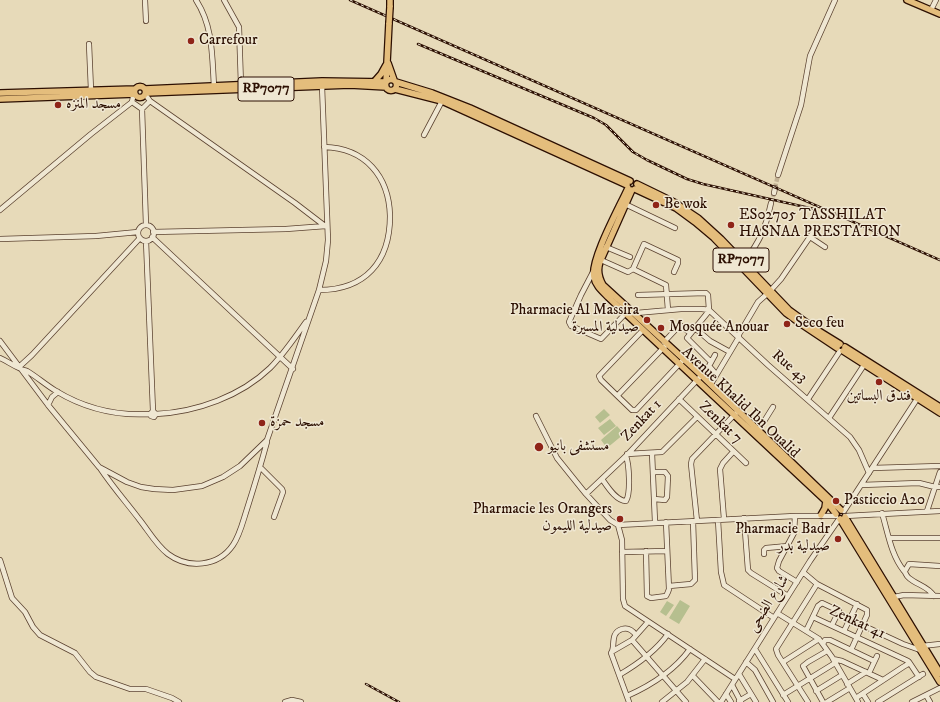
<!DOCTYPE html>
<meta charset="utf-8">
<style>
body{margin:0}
canvas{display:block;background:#e7dab9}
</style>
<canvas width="940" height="702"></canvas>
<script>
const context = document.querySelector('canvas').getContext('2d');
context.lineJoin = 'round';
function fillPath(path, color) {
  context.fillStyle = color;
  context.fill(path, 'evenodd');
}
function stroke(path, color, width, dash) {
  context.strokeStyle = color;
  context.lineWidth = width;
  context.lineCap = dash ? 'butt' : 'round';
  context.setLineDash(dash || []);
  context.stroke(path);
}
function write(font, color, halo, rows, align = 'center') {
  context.font = font + ' "IM FELL DW Pica",Amiri,serif';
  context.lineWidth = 3;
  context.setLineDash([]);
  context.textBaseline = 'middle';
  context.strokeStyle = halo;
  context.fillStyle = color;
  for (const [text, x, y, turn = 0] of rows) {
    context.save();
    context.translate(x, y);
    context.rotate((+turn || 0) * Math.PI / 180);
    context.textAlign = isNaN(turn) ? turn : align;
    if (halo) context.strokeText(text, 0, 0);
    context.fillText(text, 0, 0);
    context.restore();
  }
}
const green = new Path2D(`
 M604 409 610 415 600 423 595 417Z
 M610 419 616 426 604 435 598 428Z
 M617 426 624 434 607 448 601 440Z
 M680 600 690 606 679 624 669 618Z
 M667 601 674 605 666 616 660 612Z`);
const minorTunnel = new Path2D(`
 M775 188 778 175
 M771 203 774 193`);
const minor = new Path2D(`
 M145 0 146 21
 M196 0C213 26 212 55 214 86
 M224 0 239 27 241 85
 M931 10 936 0
 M89 44 91 90
 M135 94 133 97 132 102 142 109 150 101 145 94
 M150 101 295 203 325 226
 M142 109 146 225
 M424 135 442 101
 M778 175 801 105 810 56 835 0
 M774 193 775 188
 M625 204 675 228
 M0 210 91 134 132 102
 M138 233a8 8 0 1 1 16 0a8 8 0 1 1-16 0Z
 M153 232 286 229 326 226
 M152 237 293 369
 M810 237 825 247
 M0 239 96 236 138 232
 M146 241 153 411
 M606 247 630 257
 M601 260 628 272 633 269 666 285 668 310
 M744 263C760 240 765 231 771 203
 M633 269 644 244 678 260V263L674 272
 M593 272 581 295 569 322 571 326 601 339 625 314 681 309H702L709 310 768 365 850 437 859 450 869 473
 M319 290C365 290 390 262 390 216 389 176 365 148 324 147
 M771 290 781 279 816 228
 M638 295 706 293 708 295 709 310
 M709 311 687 338 711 362
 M695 328 710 341 730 352
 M643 330 599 376 601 380 632 410H636L684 359
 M738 336 758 302 767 294
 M0 341 48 405 99 467 127 482 141 487 154 489 173 490 202 486 223 477 240 466 267 440 319 290 326 261 328 240 322 86
 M664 342 680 325 690 333
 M715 355 709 366 716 374
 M0 358C7 361 12 365 19 368 22 370 25 370 27 371 37 377 46 385 56 391 84 408 117 416 150 414
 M19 367 32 355 140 238
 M711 384 739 337
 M618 395 667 344
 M679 399 746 463
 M808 399 840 351
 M48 405 52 397 58 392
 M156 414 153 411 150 414 151 416 154 417 156 414C197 412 241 396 270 368 284 354 295 337 306 322
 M536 416 557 458 586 494 610 520 618 525 795 516H836
 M829 418 864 365
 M758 431 773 407
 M652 453 655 522
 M627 454 662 452 697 417
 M260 467 282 489 283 492 274 517
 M100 468C112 486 126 502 139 519 148 530 156 545 168 554 188 569 218 567 233 545 240 535 243 521 247 509 254 487 261 464 267 442
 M872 468 940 466
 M653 472H665L668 476 667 497 665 500 654 499
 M602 479C607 486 616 501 626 501 631 493 629 464 626 456
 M861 485 919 483 935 487H940
 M586 494 626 456 699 378
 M844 511 917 399
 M927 511 940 472
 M882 513C888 533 891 555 904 571 906 573 906 576 909 578 917 585 928 586 934 596
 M795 516 794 533 779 561 777 568 779 571 797 582
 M845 516 940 511
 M744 518 748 570 751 573 788 596
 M724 519 720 469 723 463 733 452
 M718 520 721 572 724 585 774 618
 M697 521 691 464 692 459 738 411
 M618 525 622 540 623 599 625 606 735 679
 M889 538H940
 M646 551 647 596 651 598 666 596 668 592 669 589 666 522
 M622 552 667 551
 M764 554V550L766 548 788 546
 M0 560 12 598 25 612 33 627 40 635 75 653 90 672 96 677 130 689H146L172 698 179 702
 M905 571 909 564 940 566
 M804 573 817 584 867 610V615L851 650
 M669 586 691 584 695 580 693 521
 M894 597 904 595 940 596
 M777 613 819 639 832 657 858 702
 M813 617 908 661V664L903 667 856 698
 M862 625 903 644 920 650
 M806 631 818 606 822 603 839 611 832 625
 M844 631 857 604
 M632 640 686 702
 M823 644 825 640H830L874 661
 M922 646 940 644
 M755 649 788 702
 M613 651 632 640 648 622
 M833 659 842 661 883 680
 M746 662 755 670 773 702
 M783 662 819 639
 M909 662 919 677
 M869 673 877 656
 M739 674 756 702
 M619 675C638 664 655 652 668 634
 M693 676 718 702
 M847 684 866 672
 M732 685 741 702
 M816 691 842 675
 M726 694 731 702
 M863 694 868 702
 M783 695 835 663
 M926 695 930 702
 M627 696C652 685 674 671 690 649
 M739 701 751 694
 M285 702 292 700 301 702
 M629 702 611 653C616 647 609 633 622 629 629 627 633 631 636 635
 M662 702 687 682 705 659
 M721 702 810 561 839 519
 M808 702 778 655 776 649 817 584
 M823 702 803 666 808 662 827 651
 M827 702 850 688
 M878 702 923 674
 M912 702 940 688`);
const major = new Path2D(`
 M907 0 940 14
 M390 7V0
 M388 63 394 80
 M385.5 85a5.5 5.5 0 1 1 11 0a5.5 5.5 0 1 1-11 0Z
 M374 82 381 74 386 65
 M396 82 432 93 470 108 630 181
 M134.5 92a5.5 5.5 0 1 1 11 0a5.5 5.5 0 1 1-11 0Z
 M145 89 322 81 386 82 389 23
 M395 89 442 101 464 111 627 185
 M0 93 135 89
 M146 93 350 85 386 87
 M0 99 135 94
 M637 184 674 202 698 218 721 239 789 310 814 328 840 344
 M628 188C620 206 590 260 594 277 595 285 602 291 608 297L826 501 836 514
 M635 189 676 208 695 222 714 238 786 313 801 324 837 348
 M632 190 600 262C597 270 599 278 603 285L701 375 841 510
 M845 347 940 407
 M843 351 940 413
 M821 515 825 508 826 501
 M845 517 940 673
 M840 519 940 682`);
const rail = new Path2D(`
 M350 0 940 260
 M418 44 594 118 606 125 633 152 647 160 687 179 703 184 814 209
 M366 684 399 702`);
const majorBridge = new Path2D(`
 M389 23 390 7`);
const markers = [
 [191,41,4,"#8f2418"],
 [58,105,4,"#8f2418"],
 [656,205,4,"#8f2418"],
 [731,225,4,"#8f2418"],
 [647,320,4,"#8f2418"],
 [787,324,4,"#8f2418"],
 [661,328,4,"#8f2418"],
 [879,382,4,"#8f2418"],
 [262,423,4,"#8f2418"],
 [539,447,5,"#8f2418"],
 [836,501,4,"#8f2418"],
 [620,519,4,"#8f2418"],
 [838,539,4,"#8f2418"]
];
const shields = [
 [266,89,56],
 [741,260,56]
];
const shieldNames = [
 ["RP7077",266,89],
 ["RP7077",741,260]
];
const poiNames = [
 ["Carrefour",199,41],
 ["مسجد المنزه",66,105],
 ["Be wok",664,205],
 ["ES02705 TASSHILAT",739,216],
 ["HASNAA PRESTATION",739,233],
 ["Pharmacie Al Massira",639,311,"right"],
 ["صيدلية المسيرة",639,328,"right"],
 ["Seco feu",795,324],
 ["Mosquée Anouar",669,328],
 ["فندق البساتين",879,397,"center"],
 ["مسجد حمزة",270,423],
 ["مستشفى بانيو",548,447],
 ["Pasticcio A20",844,501],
 ["Pharmacie les Orangers",612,510,"right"],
 ["صيدلية الليمون",612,527,"right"],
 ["Pharmacie Badr",830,530,"right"],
 ["صيدلية بدر",830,547,"right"]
];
const streetNames = [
 ["Rue 43",789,367,41],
 ["Avenue Khalid Ibn Oualid",740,403,43],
 ["Zenkat 1",642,421,-47],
 ["Zenkat 7",720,423,44],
 ["شارع الضحى",769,604,-57],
 ["Zenkat 41",857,623,25]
];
fillPath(green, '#b6bf8f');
stroke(minorTunnel, '#c2b194', 4.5, [4.5, 2]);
stroke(minor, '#5b4230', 6);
stroke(major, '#2c0f02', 8);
stroke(minor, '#efe7d2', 4.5);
stroke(major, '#e4bd7c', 5.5);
stroke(rail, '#2c0f02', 2.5);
stroke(rail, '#efe7d2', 1, [3]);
stroke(majorBridge, '#2c0f02', 8, []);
stroke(majorBridge, '#e4bd7c', 5.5);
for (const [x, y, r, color] of markers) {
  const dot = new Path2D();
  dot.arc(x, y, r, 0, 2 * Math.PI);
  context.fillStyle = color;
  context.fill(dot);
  stroke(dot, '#efe7d2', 1.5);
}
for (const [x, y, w] of shields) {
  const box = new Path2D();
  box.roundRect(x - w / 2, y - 12, w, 24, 3);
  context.fillStyle = '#efe7d2';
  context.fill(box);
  stroke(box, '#2c0f02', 1);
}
write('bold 14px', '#2c0f02', null, shieldNames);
write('15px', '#2c0f02', '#efe7d2', poiNames, 'left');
write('15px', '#2c0f02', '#efe7d2', streetNames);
</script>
